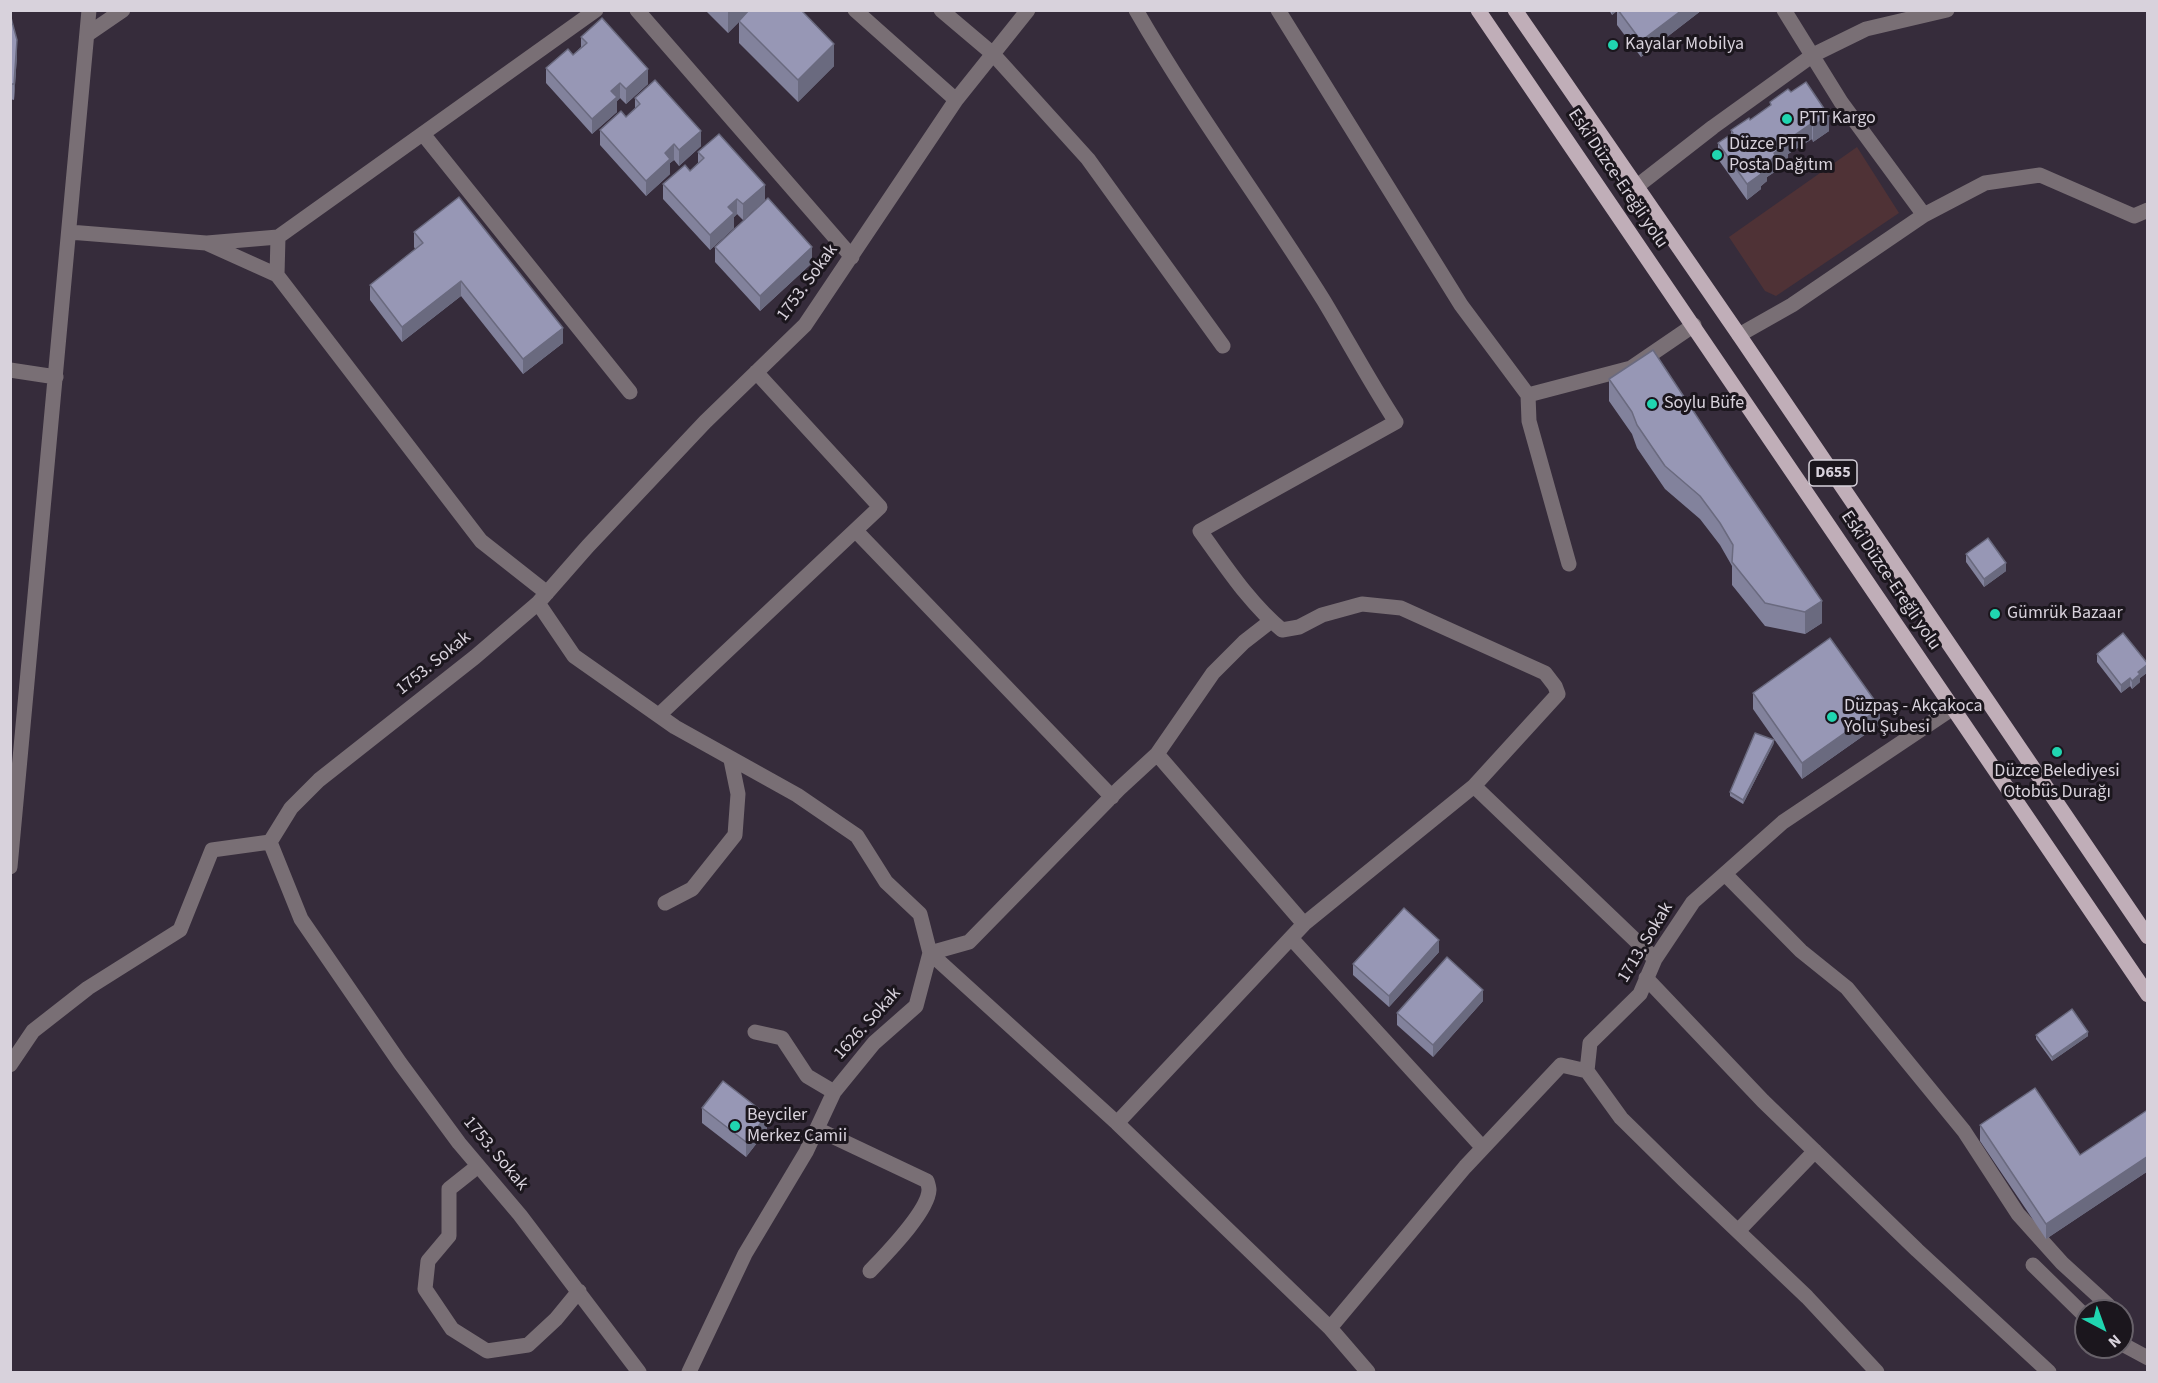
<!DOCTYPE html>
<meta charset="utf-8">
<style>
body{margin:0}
#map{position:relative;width:2158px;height:1383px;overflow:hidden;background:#362c3b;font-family:"Source Sans 3",sans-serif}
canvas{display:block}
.frame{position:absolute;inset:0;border:12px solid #d8d2dc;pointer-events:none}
.north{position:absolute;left:2074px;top:1299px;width:60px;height:60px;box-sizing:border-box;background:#1b161d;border:2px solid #676169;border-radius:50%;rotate:139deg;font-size:16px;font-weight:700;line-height:24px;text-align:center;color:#d8d2dc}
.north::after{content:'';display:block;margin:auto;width:21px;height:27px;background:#20d5b0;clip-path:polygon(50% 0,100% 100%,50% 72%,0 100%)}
</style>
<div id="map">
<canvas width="2158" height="1383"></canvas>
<div class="frame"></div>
<div class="north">N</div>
</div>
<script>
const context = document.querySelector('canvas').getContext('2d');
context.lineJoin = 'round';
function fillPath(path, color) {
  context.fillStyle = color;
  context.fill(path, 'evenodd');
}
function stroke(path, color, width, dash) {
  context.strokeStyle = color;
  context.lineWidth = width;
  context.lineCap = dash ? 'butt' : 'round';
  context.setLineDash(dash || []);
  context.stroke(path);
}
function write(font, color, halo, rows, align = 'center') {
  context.font = font + ' "Source Sans 3",sans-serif';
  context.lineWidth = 6;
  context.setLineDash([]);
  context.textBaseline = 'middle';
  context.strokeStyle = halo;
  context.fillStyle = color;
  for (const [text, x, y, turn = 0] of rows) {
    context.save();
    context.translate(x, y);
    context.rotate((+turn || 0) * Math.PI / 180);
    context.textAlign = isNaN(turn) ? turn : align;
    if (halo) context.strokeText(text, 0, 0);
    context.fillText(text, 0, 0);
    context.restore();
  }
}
const green = new Path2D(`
 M1857 147 1899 213 1776 296 1765 291 1729 237Z`);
const minor = new Path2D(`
 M637 10 852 257
 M855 10 956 100
 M941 10 993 54 1088 159 1223 346
 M1278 10 1461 305 1528 395 1631 368 1694 325
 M1784 10 1841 102 1924 215
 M88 34 123 10
 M423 134 630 392
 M1636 187 1713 127 1813 55 1866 29 1947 10
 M69 232 206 243 277 275 481 541 547 593
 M207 243 278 237 596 10
 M277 275 278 237
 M1739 335 1792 305 1924 215 1985 183 2040 175 2134 216 2148 210
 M10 370 56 377
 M1528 395 1529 421 1569 564
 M856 531 1112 797
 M538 603 574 656 675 727 797 795 857 836 886 882 920 914 930 953 916 1006 874 1043 834 1092 806 1152 745 1254 689 1372
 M659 715 880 507 756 372
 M1157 754 1304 924
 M1474 786 1655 959
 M10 867 89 10
 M1725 874 1801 951 1847 988 1964 1131 2018 1214 2062 1263 2108 1305
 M665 903 692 889 735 835 738 794 731 760
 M1291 938 1483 1148
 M930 953 1117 1123 1330 1328 1368 1372
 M930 953 969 942 1119 789 1157 754 1213 673 1244 642 1271 621
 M1646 978 1763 1101 1917 1250 2049 1372
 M755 1032 782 1038 807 1076 834 1092
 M10 1065 33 1031 88 988 180 930 212 850 270 842
 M1117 1123 1304 924 1474 786 1558 694 1555 686 1545 673 1401 608 1362 604 1322 615 1299 627 1282 630C1249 603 1225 565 1200 531L1396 422C1370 382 1348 341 1324 301 1263 203 1194 111 1136 10
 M817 1129 927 1181C928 1184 929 1187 929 1190 928 1212 885 1255 870 1271
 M478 1166 449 1189V1236L428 1261 425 1289 452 1329 487 1351 528 1345 556 1319 579 1291
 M1738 1231 1815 1151
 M2033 1265 2086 1317
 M1330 1328 1465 1167 1561 1065 1587 1071
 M2122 1344 2148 1358
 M639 1372 520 1215 459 1143 400 1063 301 919 270 842 291 808 319 780 475 657 538 603 588 546 705 422 805 325 956 100 1028 10
 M1877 1372 1807 1297 1684 1180 1621 1118 1587 1071 1590 1043 1640 994 1655 959 1693 902 1783 822 1953 708`);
const major = new Path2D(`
 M1478 10 2148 995
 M1515 10 1739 335 2148 937`);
const wall = new Path2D(`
 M705 10H801L834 66 798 102 739 43V22L728 33Z
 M1609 10H1702L1641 57 1617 25V11L1612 15Z
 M10 14 17 55 14 100 10 99Z
 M581 37 648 84 626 104 620 98 617 101V112L592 134 546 83V68L573 55 581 47Z
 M635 98 701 146 679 166 674 160 670 163V174L646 196 600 145V130L626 117 635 109Z
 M1770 102 1829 131 1813 142 1812 139 1788 154V159L1776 166V171L1767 177V181L1761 186V189L1747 200 1718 159V143L1731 134V130L1750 120 1770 106Z
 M698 152 765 200 743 220 737 214 734 217V228L710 250 663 199V184L690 171 698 163Z
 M414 232 563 343 523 374 461 296 402 342 370 300V285L415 249 414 247Z
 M715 247 812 263 760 311 715 262Z
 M1609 379 1822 623 1805 634 1765 626 1732 585V566L1720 545 1700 519 1665 489 1637 448 1632 434 1609 401Z
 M1966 554 2006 571 1984 587 1966 562Z
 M2097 654 2148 664V672L2140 678V682L2132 689 2130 686 2121 693 2097 662Z
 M1753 693 1880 724 1802 779 1753 709Z
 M1774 743 1743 804 1730 796V792Z
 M1439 952 1389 1007 1353 975V964Z
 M1483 1001 1433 1057 1397 1025V1013Z
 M2036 1035 2088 1036 2052 1061 2036 1039Z
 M702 1108 767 1130 746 1157 702 1123Z
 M2148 1114V1171L2046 1239 1980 1141V1125L2080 1155Z`);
const shadedWall = new Path2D(`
 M728 10H750L728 33Z
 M1612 10H1618L1612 15Z
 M1682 10H1702L1641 57V41Z
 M17 40V55L14 100V84Z
 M834 44V66L798 102V80Z
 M648 69V84L626 104V89Z
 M620 83V98L617 101V112L592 134V119L611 91Z
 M1829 116V131L1813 142V126Z
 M1812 123V139L1788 154V159L1776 166V171L1767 177V181L1761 186V189L1747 200V184L1760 171 1774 153 1786 141Z
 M701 131V146L679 166V150Z
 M674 144V160L670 163V174L646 196V181L665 153Z
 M765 185V200L743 220V204Z
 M737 199V214L734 217V228L710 250V235L728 207Z
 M812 247V263L760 311V296Z
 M461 281V296L402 342V327Z
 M563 328V343L523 374V359Z
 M2006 563V571L1984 587V579Z
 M1822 601V623L1805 634V612Z
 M2148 664V672L2140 678V682L2132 689V681L2138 672Z
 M2130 678V686L2121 693V685Z
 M1880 708V724L1802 779V763Z
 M1774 740V743L1743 804V800Z
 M1439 940V952L1389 1007V996Z
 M1483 990V1001L1433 1057V1045Z
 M2088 1032V1036L2052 1061V1057Z
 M767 1115V1130L746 1157V1142Z
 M2148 1156V1171L2046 1239V1224Z`);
const building = new Path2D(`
 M749 10H801L834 44 798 80 739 21Z
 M1618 10H1682L1641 41Z
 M10 14 17 40 14 84H10Z
 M602 18 648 69 626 89 620 83 611 91 617 97 592 119 546 68 568 49 573 55 587 43 581 37Z
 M655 80 701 131 679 150 674 144 665 153 670 159 646 181 600 130 621 111 626 117 640 104 635 98Z
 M1806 82 1829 116 1813 126 1812 123 1786 141 1788 143 1774 153 1776 156 1766 163 1767 166 1760 171 1761 174 1747 184 1718 143 1733 133 1731 130 1749 118 1750 120 1771 105 1770 102 1788 89 1791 92Z
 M719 134 765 185 743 204 737 199 728 207 734 213 710 235 663 184 685 165 690 171 704 158 698 152Z
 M459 197 563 328 523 359 461 281 402 327 370 285 423 243 414 232Z
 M768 198 812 247 760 296 715 247Z
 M1653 350 1729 465 1822 601 1805 612 1765 603 1732 562 1733 545 1720 523 1700 496 1665 466 1637 425 1632 412 1609 379Z
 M1988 538 2006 563 1984 579 1966 554Z
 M2123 633 2148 664 2138 672 2140 674 2132 681 2130 678 2121 685 2097 654Z
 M1830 638 1880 708 1802 763 1753 693Z
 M1755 733 1774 740 1743 800 1730 792Z
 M1404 908 1439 940 1389 996 1353 964Z
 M1447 957 1483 990 1433 1045 1397 1013Z
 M2072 1009 2088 1032 2052 1057 2036 1035Z
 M723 1081 767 1115 746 1142 702 1108Z
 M2035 1088 2080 1155 2146 1111 2148 1114V1156L2046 1224 1980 1125Z`);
const markers = [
 [1613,45,6,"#20d5b0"],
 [1787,119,6,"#20d5b0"],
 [1717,155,6,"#20d5b0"],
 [1652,404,6,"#20d5b0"],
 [1995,614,6,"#20d5b0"],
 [1832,717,6,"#20d5b0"],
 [2057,752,6,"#20d5b0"],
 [735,1126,6,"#20d5b0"]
];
const shields = [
 [1833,473,48]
];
const shieldNames = [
 ["D655",1833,473]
];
const poiNames = [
 ["Kayalar Mobilya",1625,45],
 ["PTT Kargo",1799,119],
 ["Düzce PTT",1729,145],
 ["Posta Dağıtım",1729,166],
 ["Soylu Büfe",1664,404],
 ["Gümrük Bazaar",2007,614],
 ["Düzpaş - Akçakoca",1844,707],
 ["Yolu Şubesi",1844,728],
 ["Düzce Belediyesi",2057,772,"center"],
 ["Otobüs Durağı",2057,793,"center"],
 ["Beyciler",747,1116],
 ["Merkez Camii",747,1137]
];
const streetNames = [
 ["Eski Düzce-Ereğli yolu",1617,179,56],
 ["1753. Sokak",808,283,-54],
 ["Eski Düzce-Ereğli yolu",1890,581,56],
 ["1753. Sokak",434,664,-39],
 ["1713. Sokak",1646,943,-59],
 ["1626. Sokak",868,1024,-48],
 ["1753. Sokak",495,1154,50]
];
fillPath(green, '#4f3236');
stroke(minor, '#796f75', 15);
stroke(major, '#c0aeb8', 15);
fillPath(wall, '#82829c');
fillPath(shadedWall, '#6a6a7f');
fillPath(building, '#9797b5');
stroke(building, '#6a6a7f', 1.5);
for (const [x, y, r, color] of markers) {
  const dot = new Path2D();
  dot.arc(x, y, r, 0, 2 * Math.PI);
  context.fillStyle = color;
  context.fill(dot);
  stroke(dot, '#1b161d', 2);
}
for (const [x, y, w] of shields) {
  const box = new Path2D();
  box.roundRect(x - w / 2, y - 13, w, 26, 4.5);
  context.fillStyle = '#1b161d';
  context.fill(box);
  stroke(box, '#d8d2dc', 1.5);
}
write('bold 16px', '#d8d2dc', null, shieldNames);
write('18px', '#d8d2dc', '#1b161d', poiNames, 'left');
write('18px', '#d8d2dc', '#1b161d', streetNames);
</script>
